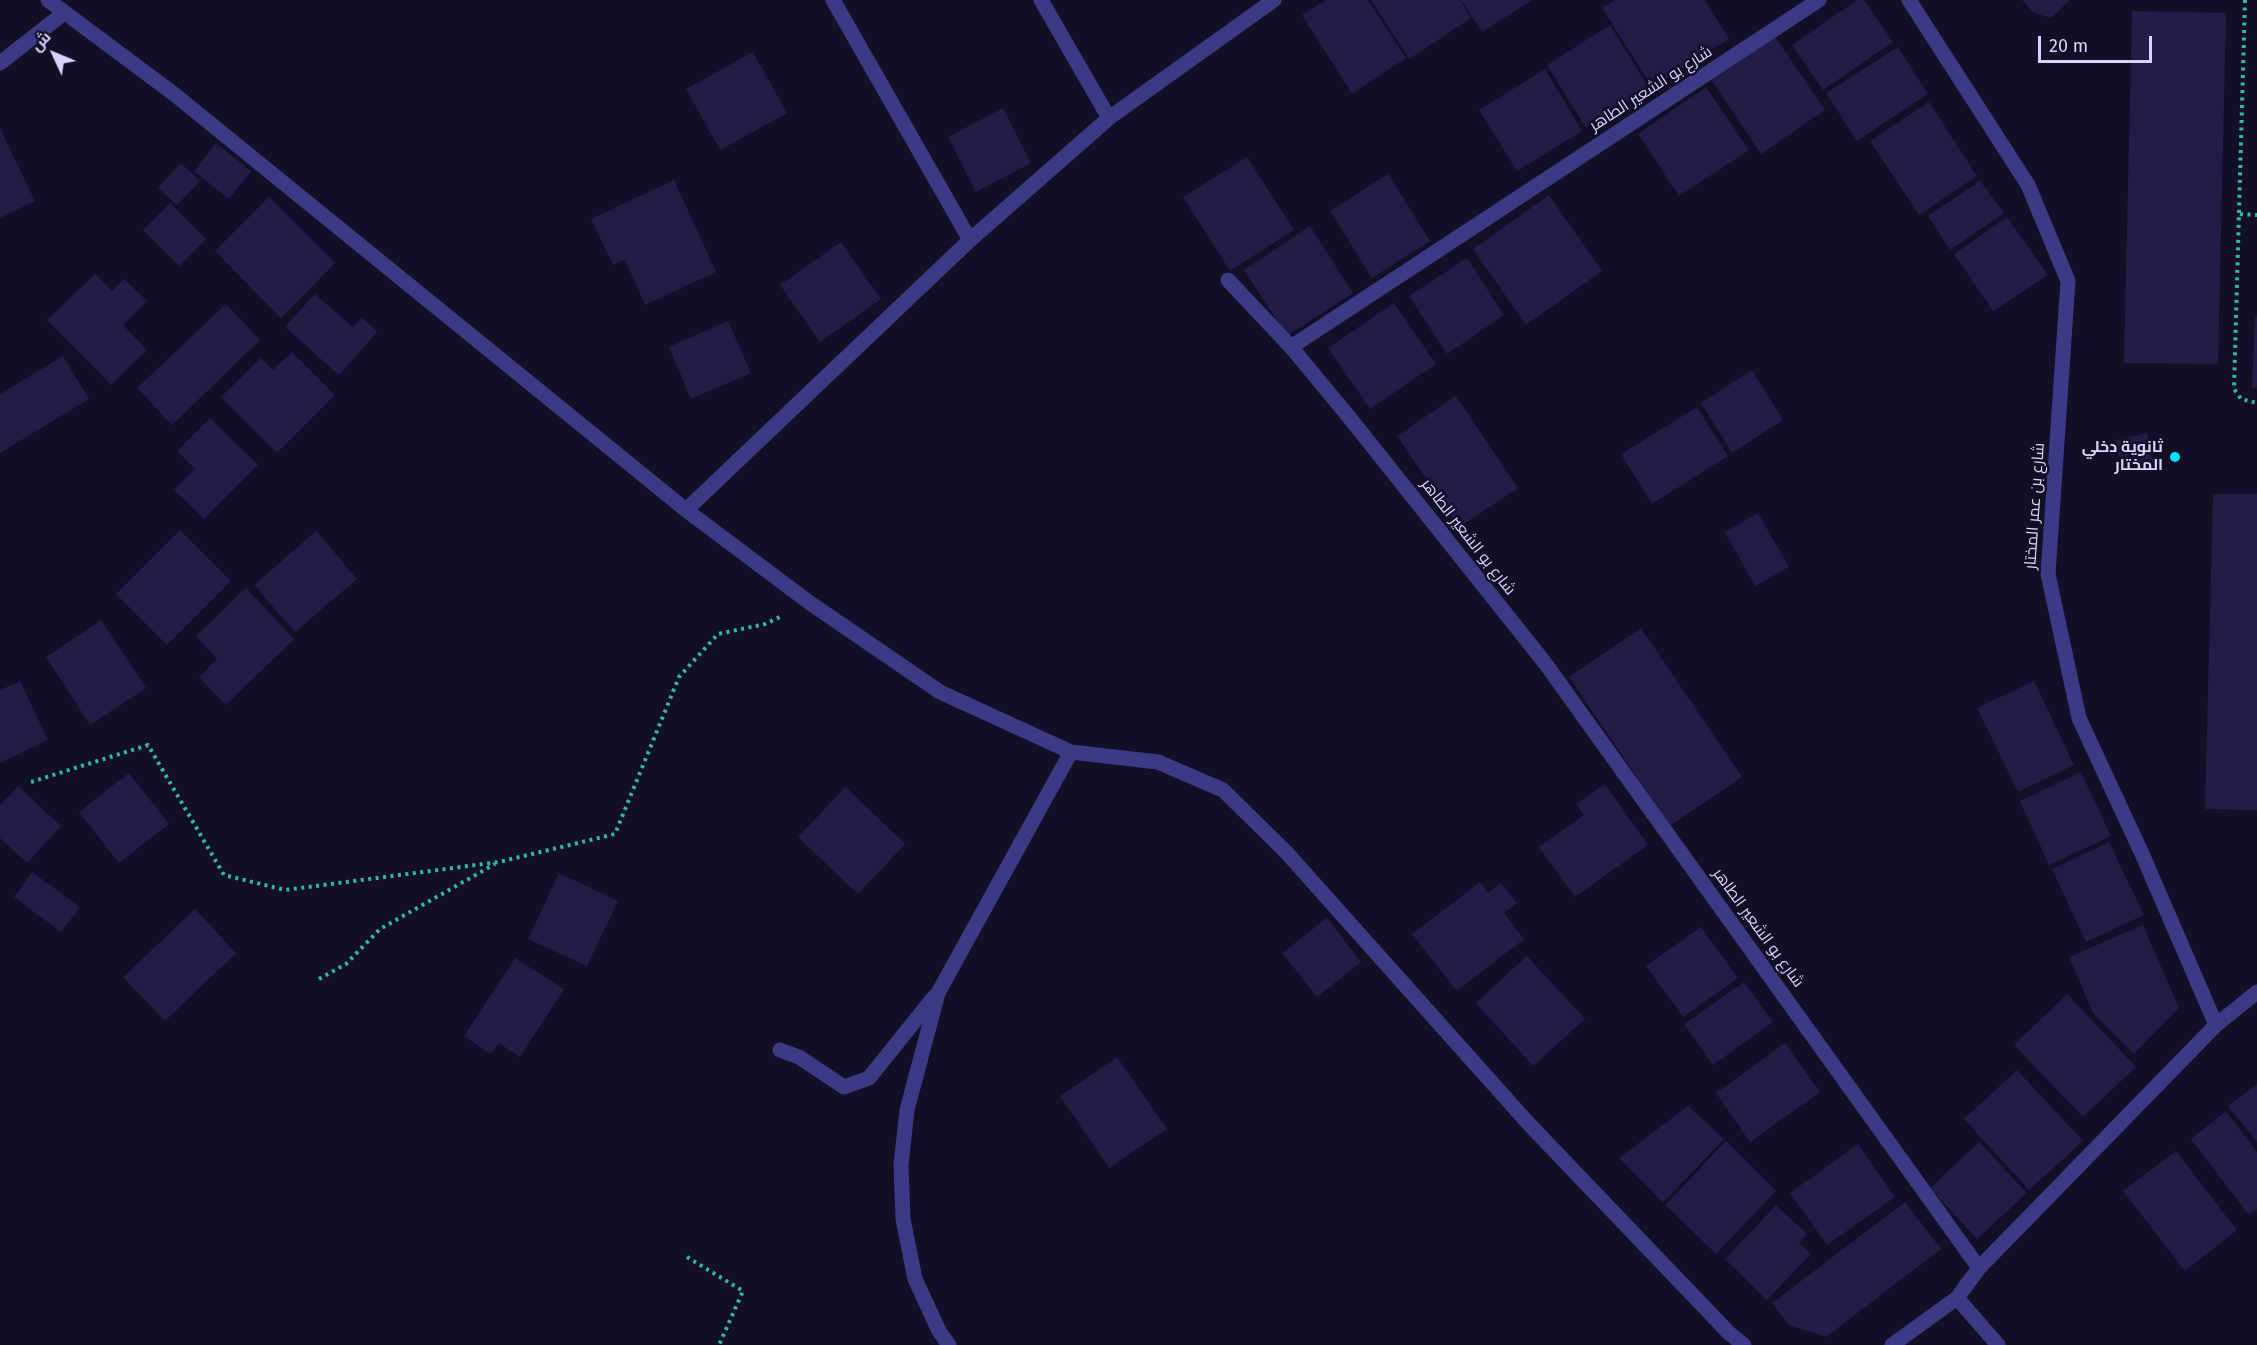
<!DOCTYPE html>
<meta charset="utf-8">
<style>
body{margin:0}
#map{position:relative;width:2257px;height:1345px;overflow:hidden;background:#130f26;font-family:"Fira Sans",Cairo,sans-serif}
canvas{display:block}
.north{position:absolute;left:24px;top:24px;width:60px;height:60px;-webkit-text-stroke:4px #130f26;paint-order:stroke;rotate:314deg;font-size:16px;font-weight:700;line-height:24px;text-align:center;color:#d9d4ff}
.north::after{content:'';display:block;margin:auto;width:21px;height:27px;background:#d9d4ff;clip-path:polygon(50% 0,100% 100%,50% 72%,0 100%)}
.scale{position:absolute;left:2038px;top:36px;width:114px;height:27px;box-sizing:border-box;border:3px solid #d9d4ff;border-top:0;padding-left:8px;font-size:18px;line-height:21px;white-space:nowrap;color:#d9d4ff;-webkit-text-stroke:4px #130f26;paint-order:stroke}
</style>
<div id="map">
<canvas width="2257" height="1345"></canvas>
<div class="north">ش</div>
<div class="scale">20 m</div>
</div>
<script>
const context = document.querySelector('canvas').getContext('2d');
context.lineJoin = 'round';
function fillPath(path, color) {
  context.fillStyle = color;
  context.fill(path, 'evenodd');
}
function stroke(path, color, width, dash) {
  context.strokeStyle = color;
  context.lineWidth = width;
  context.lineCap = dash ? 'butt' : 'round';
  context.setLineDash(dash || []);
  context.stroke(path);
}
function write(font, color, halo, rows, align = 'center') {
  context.font = font + ' "Fira Sans",Cairo,sans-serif';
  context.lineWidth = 5;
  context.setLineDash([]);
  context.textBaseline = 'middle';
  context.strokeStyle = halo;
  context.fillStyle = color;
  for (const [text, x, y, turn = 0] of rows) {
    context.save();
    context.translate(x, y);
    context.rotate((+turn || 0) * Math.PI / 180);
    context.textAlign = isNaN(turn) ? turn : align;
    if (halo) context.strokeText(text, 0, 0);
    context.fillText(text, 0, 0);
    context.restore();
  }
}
const building = new Path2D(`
 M1326 0H1368L1406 58 1352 94 1302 15Z
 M1371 0H1460L1471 18 1409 59Z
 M1461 0H1532L1482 32Z
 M1615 0H1705L1729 39 1652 87 1602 8Z
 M1857 0H1864L1893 42 1823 90 1792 45Z
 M2022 0H2070L2051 18 2034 13Z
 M2132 11 2226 13 2218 364 2124 363Z
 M1610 25 1649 88 1586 128 1547 65Z
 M1774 35 1825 110 1761 154 1710 78Z
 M1898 47 1928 94 1857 141 1826 93Z
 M753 52 787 113 720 150 686 89Z
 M1545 69 1582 131 1517 171 1479 110Z
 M1706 87 1749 150 1679 196 1638 134Z
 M1929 102 1977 176 1919 215 1870 141Z
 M1003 108 1031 163 976 192 948 137Z
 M0 128 35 201 0 218Z
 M216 143 251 171 229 199 194 171Z
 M1247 157 1294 230 1230 271 1183 197Z
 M181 163 200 181 177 205 158 187Z
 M1388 174 1430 241 1372 278 1330 211Z
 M674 180 716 272 645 305 625 260 613 265 591 219Z
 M1980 181 2004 213 1950 250 1928 216Z
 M1549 195 1602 271 1526 325 1473 249Z
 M269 197 335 263 281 318 215 251Z
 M170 203 206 239 179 266 143 230Z
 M2007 217 2048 275 1993 311 1954 254Z
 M1310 226 1353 293 1287 336 1244 270Z
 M841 242 881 299 820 342 780 285Z
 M1467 258 1504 315 1447 354 1409 296Z
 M95 274 112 291 124 279 147 301 123 325 147 350 111 385 47 320Z
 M315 294 353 327 362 317 377 332 339 375 285 327Z
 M1394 303 1436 364 1370 409 1328 348Z
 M226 304 260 340 172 425 137 388Z
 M2255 317H2257V388H2252Z
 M728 321 751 373 691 399 669 347Z
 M292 352 335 395 277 453 221 397 261 358 273 370Z
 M63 356 89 399 0 453V394Z
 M1752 370 1783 420 1732 453 1701 403Z
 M1456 396 1518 488 1459 527 1397 436Z
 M1697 407 1728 456 1652 504 1621 454Z
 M210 418 258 465 204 519 174 490 195 469 177 451Z
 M2147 433 2153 464 2122 471 2116 440Z
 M2213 494H2257V810L2205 809Z
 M1758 513 1789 567 1755 586 1725 532Z
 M180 530 231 581 167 645 116 594Z
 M316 531 357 579 295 632 254 585Z
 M246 588 294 639 226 705 199 677 217 659 196 636Z
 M101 620 146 688 90 725 46 657Z
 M1641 628 1742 777 1670 826 1569 677Z
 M20 681 48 740 0 763V690Z
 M2034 681 2074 765 2018 792 1977 708Z
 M2081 772 2111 836 2049 865 2020 801Z
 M129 773 169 824 119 863 79 812Z
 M1605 784 1648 845 1575 897 1539 847 1584 815 1576 804Z
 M18 786 61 826 27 863 0 838V805Z
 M846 787 905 844 858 894 798 837Z
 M2109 842 2144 915 2086 942 2052 869Z
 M32 872 80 907 61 932 14 897Z
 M559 873 618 901 587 966 528 939Z
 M1480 882 1488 893 1501 883 1517 903 1504 913 1524 939 1457 991 1412 934Z
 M195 909 236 953 165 1021 123 977Z
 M1327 918 1361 962 1317 997 1282 953Z
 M2143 925 2179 1008 2134 1054 2093 1013 2069 957Z
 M1701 927 1738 978 1683 1017 1646 966Z
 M1527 956 1585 1019 1533 1066 1476 1003Z
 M515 958 564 989 520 1057 499 1043 491 1054 464 1036Z
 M1744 982 1773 1022 1713 1065 1684 1024Z
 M2067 994 2136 1067 2083 1117 2014 1045Z
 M1785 1043 1820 1092 1750 1142 1716 1093Z
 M1117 1057 1167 1129 1109 1168 1060 1096Z
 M2017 1070 2083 1141 2029 1190 1964 1119Z
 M2257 1084V1142L2228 1106Z
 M1688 1106 1724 1139 1663 1203 1619 1158Z
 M2226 1111 2257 1152V1209L2249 1215 2191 1139Z
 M1726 1141 1776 1191 1716 1254 1665 1205Z
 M1979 1142 2027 1193 1977 1239 1930 1188Z
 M1858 1144 1895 1197 1827 1245 1790 1193Z
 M2176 1151 2237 1230 2185 1271 2123 1191Z
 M1905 1202 1941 1249 1826 1337 1789 1325 1772 1303Z
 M1776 1205 1807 1234 1799 1243 1811 1254 1767 1300 1725 1259Z`);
const path = new Path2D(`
 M2245 0 2234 389 2241 399 2257 403
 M2240 214 2257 215
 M31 782 148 745 224 875 285 890 499 862 615 834 679 677 718 634 765 624 782 616
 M319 979 346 964 380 929 495 864
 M687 1257 743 1291 719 1345`);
const minor = new Path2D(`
 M48 0 174 94 686 510 810 603 940 692 1071 752 1158 762 1223 790 1286 852 1528 1123 1729 1333 1744 1345
 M833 0 970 240
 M1041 0 1109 118
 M1909 0 2028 185 2068 281 2048 574 2079 718 2143 856 2216 1025
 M0 63 64 13
 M1228 280 1291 347 1349 417 1545 663 1979 1268
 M1291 347 1819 0
 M686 510 970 240 1109 118 1274 0
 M780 1050 799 1057 844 1087 869 1078 934 997
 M1957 1298 1998 1345
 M949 1345 939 1331 915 1279 903 1219 901 1165 907 1110 938 993 1071 752
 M1892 1345 1957 1298 1979 1268 2216 1025 2257 992`);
const markers = [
 [2175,457,6,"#00e5ff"]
];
const streetNames = [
 ["شارع بو الشعير الطاهر",1651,89,-33],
 ["شارع بن عمر المختار",2035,506,-86],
 ["شارع بو الشعير الطاهر",1468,537,52],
 ["شارع بو الشعير الطاهر",1758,928,54]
];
const poiNames = [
 ["ثانوية دخلي",2163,448],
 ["المختار",2163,466]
];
fillPath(building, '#241b47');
stroke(path, '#2fb8b0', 4, [3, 4.5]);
stroke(minor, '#3d3a85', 15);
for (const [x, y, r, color] of markers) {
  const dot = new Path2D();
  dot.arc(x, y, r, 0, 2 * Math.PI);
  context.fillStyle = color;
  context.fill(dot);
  stroke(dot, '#130f26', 2);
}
write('16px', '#d9d4ff', '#130f26', streetNames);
write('bold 16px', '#d9d4ff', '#130f26', poiNames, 'right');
</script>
